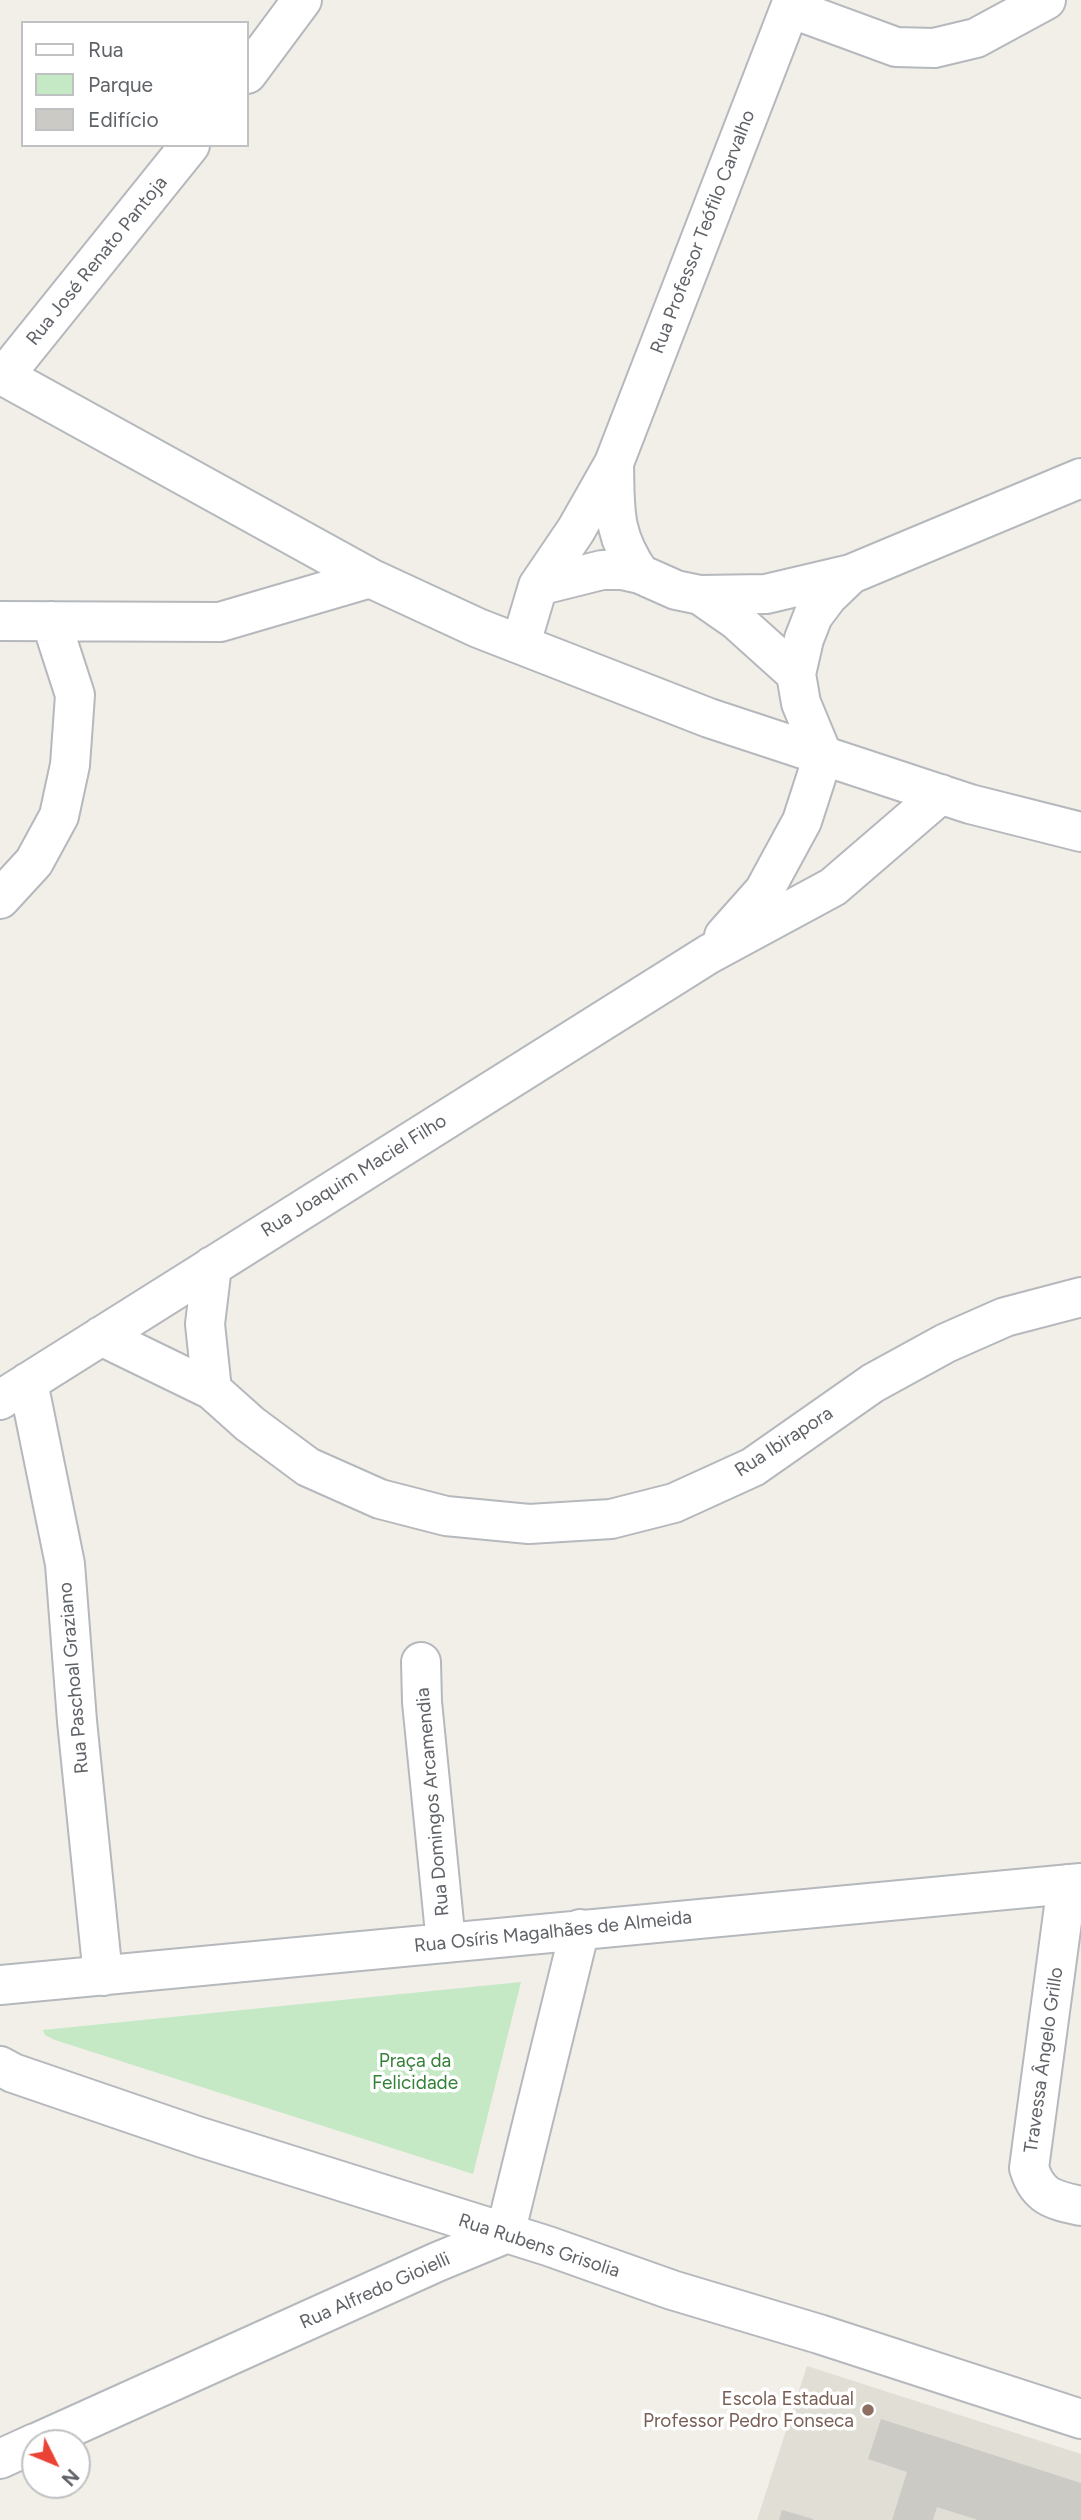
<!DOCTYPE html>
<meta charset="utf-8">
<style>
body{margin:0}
#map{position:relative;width:1081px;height:2520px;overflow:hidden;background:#f1efe8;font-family:Figtree,sans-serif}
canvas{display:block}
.legend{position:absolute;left:21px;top:21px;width:228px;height:126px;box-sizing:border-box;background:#fff;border:2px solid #bfc1c3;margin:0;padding:9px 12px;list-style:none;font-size:21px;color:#5f6368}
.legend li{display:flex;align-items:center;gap:14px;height:35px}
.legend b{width:35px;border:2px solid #bfc1c3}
.north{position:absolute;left:21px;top:2429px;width:70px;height:70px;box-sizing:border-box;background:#fff;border:2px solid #bfc1c3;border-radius:50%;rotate:133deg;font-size:19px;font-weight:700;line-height:28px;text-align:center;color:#5f6368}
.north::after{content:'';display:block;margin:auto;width:24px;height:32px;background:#ea4335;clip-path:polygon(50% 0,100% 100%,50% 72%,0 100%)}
</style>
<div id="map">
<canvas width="1081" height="2520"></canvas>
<ul class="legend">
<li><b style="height:9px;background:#fff"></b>Rua</li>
<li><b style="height:19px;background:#c5e8c5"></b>Parque</li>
<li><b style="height:19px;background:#cccac5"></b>Edifício</li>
</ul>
<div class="north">N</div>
</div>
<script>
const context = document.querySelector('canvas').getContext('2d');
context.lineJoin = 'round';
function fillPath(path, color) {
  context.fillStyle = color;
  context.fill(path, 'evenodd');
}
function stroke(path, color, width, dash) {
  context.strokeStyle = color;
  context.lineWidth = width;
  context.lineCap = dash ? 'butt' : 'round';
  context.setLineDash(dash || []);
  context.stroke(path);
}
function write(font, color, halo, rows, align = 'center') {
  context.font = font + ' Figtree,sans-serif';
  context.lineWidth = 7;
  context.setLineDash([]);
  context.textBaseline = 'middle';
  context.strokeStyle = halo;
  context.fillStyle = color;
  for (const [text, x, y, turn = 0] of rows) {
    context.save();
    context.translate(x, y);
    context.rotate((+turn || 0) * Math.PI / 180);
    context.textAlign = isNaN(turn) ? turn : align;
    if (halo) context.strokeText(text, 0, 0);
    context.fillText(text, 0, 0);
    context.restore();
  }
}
const education = new Path2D(`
 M807 2366 1081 2454V2520H757Z`);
const green = new Path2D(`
 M521 1982 473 2174 55 2040 45 2035 43 2030Z`);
const building = new Path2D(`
 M881 2419 1081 2483V2520H978L937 2507 933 2520H892L907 2472 868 2459Z
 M782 2510 813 2519V2520H779Z`);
const street = new Path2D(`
 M790 8 896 47 934 48 976 38 1046 0
 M247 74 302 0
 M0 374 370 578 478 628 709 718 970 804 1081 832
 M4 376 190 145
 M614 463C615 509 612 534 640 574
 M538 586 602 570H622L640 574 676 590 700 595 766 594 851 574 1081 478
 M700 595 736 620 796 674
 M0 621 220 622 370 578
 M521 643 538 586 576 530 614 463 793 0
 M0 899 34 862 59 816 70 765 75 695 51 621
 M724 936 764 891 802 821 823 756 801 703 796 674 804 639 813 616 828 596 851 574
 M101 1336 212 1390 250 1424 308 1467 380 1499 446 1516 529 1524 611 1519 674 1503 753 1467 873 1383 946 1343 1005 1317 1081 1297
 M28 1382 65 1564 77 1721 103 1976
 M212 1390 205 1324 212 1266
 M0 1400 709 954 833 887 941 794
 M421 1662 422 1702 446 1943
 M1067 1884 1029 2168C1038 2197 1053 2200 1081 2206
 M0 1985 1081 1883
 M0 2066 13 2073 200 2137 548 2246 672 2290 819 2334 1081 2419
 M36 2443 437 2262 505 2234 580 1929
 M0 2459 35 2443`);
const markers = [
 [868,2410,7,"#8d6e63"]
];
const streetNames = [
 ["Rua Professor Teófilo Carvalho",703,232,-69],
 ["Rua José Renato Pantoja",97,261,-51],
 ["Rua Joaquim Maciel Filho",354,1176,-32],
 ["Rua Ibirapora",784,1442,-33],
 ["Rua Paschoal Graziano",74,1678,-95],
 ["Rua Domingos Arcamendia",433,1802,-95],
 ["Rua Osíris Magalhães de Almeida",553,1932,-6],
 ["Travessa Ângelo Grillo",1044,2060,-82],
 ["Rua Rubens Grisolia",539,2246,18],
 ["Rua Alfredo Gioielli",375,2291,-24]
];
const parkNames = [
 ["Praça da",415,2061],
 ["Felicidade",415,2083]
];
const educationNames = [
 ["Escola Estadual",854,2399],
 ["Professor Pedro Fonseca",854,2421]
];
fillPath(education, '#e1ded6');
fillPath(green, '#c5e8c5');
fillPath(building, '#cccac5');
stroke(street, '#b5b8bc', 42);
stroke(street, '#fff', 38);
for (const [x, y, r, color] of markers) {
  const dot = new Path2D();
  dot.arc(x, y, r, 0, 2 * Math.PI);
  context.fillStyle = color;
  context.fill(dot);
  stroke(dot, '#fff', 2.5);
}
write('19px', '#5f6368', '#fff', streetNames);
write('19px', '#348238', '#fff', parkNames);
write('19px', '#785e54', '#fff', educationNames, 'right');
</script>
